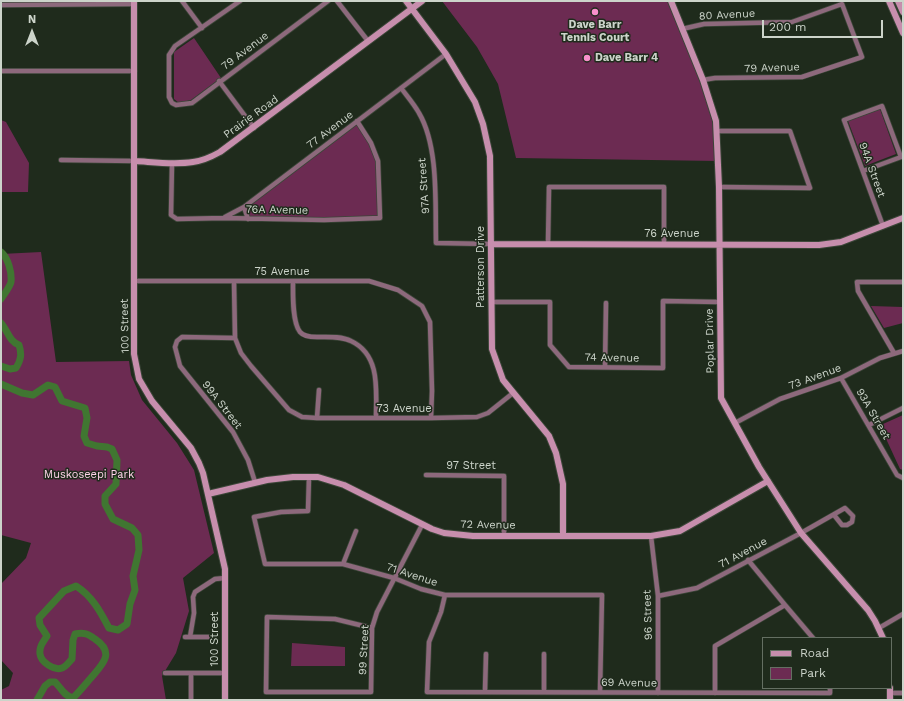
<!DOCTYPE html>
<style>
body{margin:0}
#map{position:relative;width:904px;height:701px;overflow:hidden;background:#1f2b1c;font-family:"Work Sans",sans-serif}
canvas{display:block}
.frame{position:absolute;inset:0;border:2px solid #ccd4ca;pointer-events:none}
.legend{position:absolute;left:762px;top:637px;width:130px;height:52px;box-sizing:border-box;background:#1f2b1c;border:1px solid #646f62;margin:0;padding:5px 7px;list-style:none;font-size:12px;color:#ccd4ca}
.legend li{display:flex;align-items:center;gap:8px;height:20px}
.legend b{width:20px;border:1px solid #646f62}
.north{position:absolute;left:12px;top:12px;width:40px;height:40px;-webkit-text-stroke:3px #1f2b1c;paint-order:stroke;rotate:0deg;font-size:11px;font-weight:700;line-height:16px;text-align:center;color:#ccd4ca}
.north::after{content:'';display:block;margin:auto;width:14px;height:18px;background:#ccd4ca;clip-path:polygon(50% 0,100% 100%,50% 72%,0 100%)}
.scale{position:absolute;left:762px;top:20px;width:121px;height:18px;box-sizing:border-box;border:2px solid #ccd4ca;border-top:0;padding-left:5px;font-size:12px;line-height:14px;white-space:nowrap;color:#ccd4ca;-webkit-text-stroke:3px #1f2b1c;paint-order:stroke}
</style>
<div id="map">
<canvas width="904" height="701"></canvas>
<div class="frame"></div>
<ul class="legend">
<li><b style="height:5px;background:#c78ead"></b>Road</li>
<li><b style="height:11px;background:#6c2b52"></b>Park</li>
</ul>
<div class="north">N</div>
<div class="scale">200 m</div>
</div>
<script>
const context = document.querySelector('canvas').getContext('2d');
context.lineJoin = 'round';
function fillPath(path, color) {
  context.fillStyle = color;
  context.fill(path, 'evenodd');
}
function stroke(path, color, width, dash) {
  context.strokeStyle = color;
  context.lineWidth = width;
  context.lineCap = dash ? 'butt' : 'round';
  context.setLineDash(dash || []);
  context.stroke(path);
}
function write(font, color, halo, rows, align = 'center') {
  context.font = font + ' "Work Sans",sans-serif';
  context.lineWidth = 3;
  context.setLineDash([]);
  context.textBaseline = 'middle';
  context.strokeStyle = halo;
  context.fillStyle = color;
  for (const [text, x, y, turn = 0] of rows) {
    context.save();
    context.translate(x, y);
    context.rotate((+turn || 0) * Math.PI / 180);
    context.textAlign = isNaN(turn) ? turn : align;
    if (halo) context.strokeText(text, 0, 0);
    context.fillText(text, 0, 0);
    context.restore();
  }
}
const green = new Path2D(`
 M442 1H674L716 121 718 161 516 158 498 84 477 47Z
 M194 38 221 78 191 100 179 103 174 99V52Z
 M880 109 896 154 865 166 848 121Z
 M1 120 6 122 29 163 28 192H1Z
 M357 121 378 161 380 218 248 219 244 207Z
 M41 252 56 362 129 361 131 375 142 400 177 443 194 470 214 553 183 578 189 611 176 653 162 676 166 700H1V690L9 686 13 673 1 660V584L26 558 31 543 1 535V254Z
 M871 306 903 307V323L884 328Z
 M903 415V470L900 469 882 430 883 424Z
 M292 643 345 647V666H291Z`);
const river = new Path2D(`
 M1 252C8 258 12 272 11 282 10 287 4 294 1 299
 M1 323C8 331 9 341 19 345 22 354 21 360 16 368L10 369 1 366
 M1 384 22 393 33 395 48 385 55 387 62 401 85 408 87 418 84 436 87 443 97 446 107 447 112 449 117 460 116 484 105 496V504L113 519 132 528 138 535 139 550 133 576 135 590 130 604 127 624 118 630 109 628C100 611 92 596 76 586L64 591 39 618 40 625 47 636C43 642 39 647 40 654 41 662 54 671 62 668 66 667 69 662 72 659L73 640 75 634C84 632 88 634 95 639 116 653 102 665 90 679 84 686 79 692 73 698 64 696 61 688 55 682H50L45 686 37 700`);
const street = new Path2D(`
 M182 1 202 28
 M240 1 175 46 169 55V97L172 103 176 105 192 103 328 1
 M337 1 368 41
 M1 5 134 4
 M682 29 704 24 792 22 842 4 862 57 802 77 715 78 703 80
 M1 71H135
 M219 81 254 128
 M401 88C407 96 414 104 419 113 439 147 435 204 436 243L491 244
 M717 131H790L810 188 719 187
 M61 160 135 161
 M172 163 171 215 177 219 224 218 324 220 380 218 378 161 371 143 357 121
 M863 171 901 157 882 106 844 120 883 226
 M244 207 248 219
 M225 217 244 207 446 54
 M548 244 549 187H664V244
 M134 281H369L398 290 422 306 430 322 432 391 431 418
 M234 281 235 338 241 353 251 366 289 410 302 417 317 418H431L477 417 488 413 513 393
 M293 281C293 294 292 322 300 332 304 337 312 337 317 337 328 337 341 336 351 341 381 355 376 391 376 418
 M491 302H550V345L569 367 663 368V301L719 302
 M235 338 182 337 177 341 175 347 180 366 233 432 248 460 255 482
 M894 353 858 291 857 282H903
 M605 367 606 303
 M841 378 897 475 903 478
 M317 418 319 390
 M735 423 780 399 841 378 880 358 903 351
 M869 425 903 408
 M426 475 504 476V536
 M309 477 308 511 281 512 254 517 265 564H343L394 578 421 589 445 595H602L600 692
 M651 536 658 596V693
 M748 560 785 605 813 638
 M343 564 356 531
 M445 595 441 612 429 642 427 692 830 693V688
 M658 596 697 588 801 533 845 508 853 516 852 522 847 525H842L834 515
 M372 628 335 619 267 617 266 692H371L372 628 377 612 422 525
 M879 628 903 614
 M185 637H210
 M190 637 194 613 193 597 195 592 215 579 225 578
 M544 654V692
 M165 673H225
 M485 691 486 654
 M715 693V646L785 605
 M890 693H903
 M191 700V673`);
const secondary = new Path2D(`
 M134 1V354L139 379 152 401 191 448 199 463 203 473 225 569V700
 M406 1 446 54 475 102 483 124 490 156 492 349 503 380 549 436 556 453 563 484V536
 M671 1 703 80 716 121 719 187 721 398 759 467 801 533 868 610 875 621 883 638
 M889 1 903 33
 M898 1 903 12
 M135 161C153 162 174 165 193 162 202 161 211 157 220 152L422 1
 M491 244 819 245 841 242 903 218
 M208 494 267 480 293 477H318L344 485 432 529 444 533 473 536H651L680 531 768 481
 M890 700V688`);
const markers = [
 [595,12,4,"#f890cb"],
 [587,58,4,"#f890cb"]
];
const streetNames = [
 ["80 Avenue",727,15,-3],
 ["79 Avenue",245,51,-37],
 ["79 Avenue",772,68,-2],
 ["Prairie Road",251,117,-36],
 ["77 Avenue",330,130,-37],
 ["94A Street",872,170,70],
 ["97A Street",424,186,-94],
 ["76A Avenue",277,210,1],
 ["76 Avenue",672,234],
 ["Patterson Drive",481,267,-90],
 ["75 Avenue",282,272],
 ["100 Street",125,326,-91],
 ["Poplar Drive",710,341,-91],
 ["74 Avenue",612,358,1],
 ["73 Avenue",815,377,-20],
 ["99A Street",222,405,52],
 ["73 Avenue",404,409],
 ["93A Street",873,414,60],
 ["97 Street",471,466],
 ["72 Avenue",488,525,1],
 ["71 Avenue",743,553,-28],
 ["71 Avenue",412,575,18],
 ["96 Street",648,615,-92],
 ["100 Street",215,639,-90],
 ["99 Street",364,650,-87],
 ["69 Avenue",629,683,1]
];
const poiNames = [
 ["Dave Barr",595,25],
 ["Tennis Court",595,38],
 ["Dave Barr 4",595,58,"left"]
];
const parkNames = [
 ["Muskoseepi Park",89,475]
];
fillPath(green, '#6c2b52');
stroke(river, '#407631', 7);
stroke(street, '#3b4638', 6);
stroke(secondary, '#3b4638', 8);
stroke(street, '#8d697c', 4.5);
stroke(secondary, '#c78ead', 6);
for (const [x, y, r, color] of markers) {
  const dot = new Path2D();
  dot.arc(x, y, r, 0, 2 * Math.PI);
  context.fillStyle = color;
  context.fill(dot);
  stroke(dot, '#1f2b1c', 1.5);
}
write('11px', '#ccd4ca', '#1f2b1c', streetNames);
write('bold 11px', '#ccd4ca', '#1f2b1c', poiNames);
write('11px', '#ffd2e9', '#1f2b1c', parkNames);
</script>
